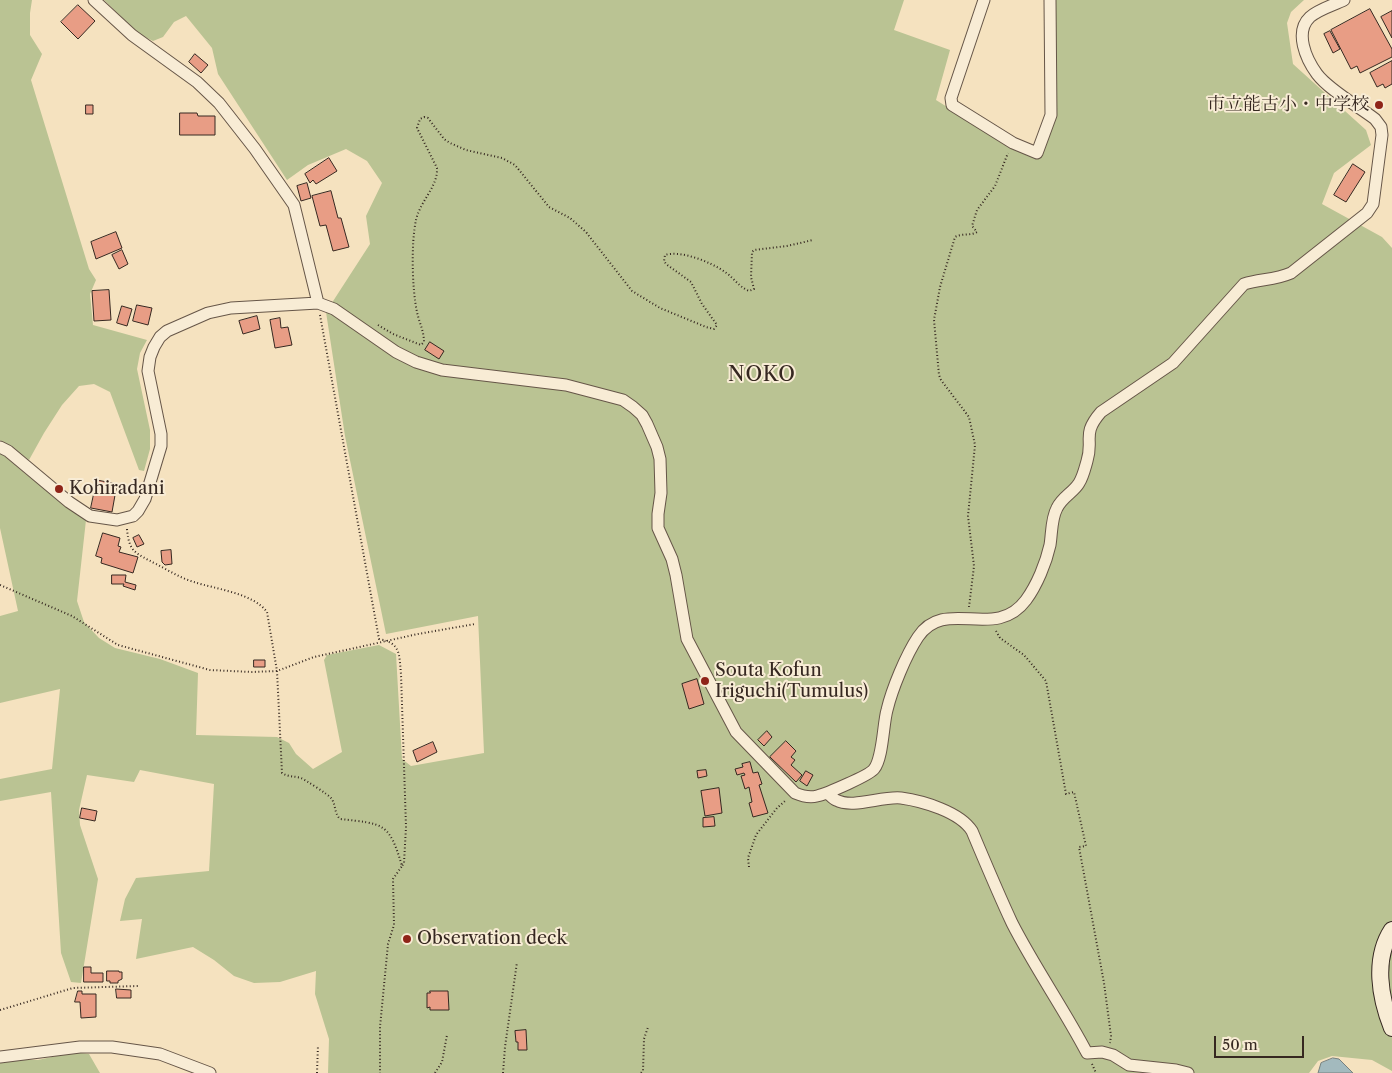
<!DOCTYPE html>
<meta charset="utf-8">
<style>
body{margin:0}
#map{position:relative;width:1392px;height:1073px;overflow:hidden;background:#f5e2bf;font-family:"Libre Caslon Text",serif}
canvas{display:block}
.scale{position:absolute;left:1214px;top:1036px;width:90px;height:22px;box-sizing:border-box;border:2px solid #362821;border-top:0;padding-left:6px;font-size:15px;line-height:18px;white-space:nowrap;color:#362821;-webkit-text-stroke:4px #f8ecd5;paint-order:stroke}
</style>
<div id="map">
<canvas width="1392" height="1073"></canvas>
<div class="scale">50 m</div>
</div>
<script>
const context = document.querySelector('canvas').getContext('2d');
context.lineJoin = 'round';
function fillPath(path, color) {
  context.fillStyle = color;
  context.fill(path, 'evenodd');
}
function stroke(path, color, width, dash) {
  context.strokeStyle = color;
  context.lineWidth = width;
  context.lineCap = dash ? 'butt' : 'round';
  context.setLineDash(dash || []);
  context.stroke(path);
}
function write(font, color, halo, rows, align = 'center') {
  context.font = font + ' "Libre Caslon Text","Noto Serif JP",serif';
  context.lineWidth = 4;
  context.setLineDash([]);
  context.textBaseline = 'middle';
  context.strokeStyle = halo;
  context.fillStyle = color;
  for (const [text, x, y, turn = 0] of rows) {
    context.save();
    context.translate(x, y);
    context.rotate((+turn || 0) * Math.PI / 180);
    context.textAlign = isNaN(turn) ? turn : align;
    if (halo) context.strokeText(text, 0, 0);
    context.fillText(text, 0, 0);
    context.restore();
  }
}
const green = new Path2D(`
 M0 0H32L30 13V35L42 54 31 80 89 269 96 280 90 294 93 325 147 340 140 353 137 369 150 430V449L144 471 139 470 110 392 94 384 79 386 62 405 44 433 29 460 0 440Z
 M104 0H904L894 30 950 50 936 100 1016 150 1040 158 1055 115 1054 0H1304L1291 12 1287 23 1293 64 1366 130 1371 145 1334 173 1322 204 1382 237 1392 248V1071L1372 1060 1332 1056 1318 1061 1309 1073H328L329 1039 315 994 316 971 280 982 254 983 234 976 214 960 193 947 136 959 142 919 120 921 125 899 136 878 209 871 214 784 140 770 134 782 87 775 79 810 80 825 98 879 81 983 71 982 61 953 51 792 0 801V779L52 769 60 689 0 703V616L18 611 0 528V452L28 476 86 520 77 601 84 622 99 638 115 648 160 659 198 673 196 735 277 737 289 743 296 754 313 769 342 752 324 660 327 655 379 645 396 654 402 759 411 766 484 753 478 616 386 634 345 436 326 312 370 244 366 216 382 183 367 161 346 149 308 165 287 180 218 74 212 48 186 16 174 22 163 37 153 41 139 34Z
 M74 1052 89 1054 100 1073H0V1059L38 1060Z`);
const water = new Path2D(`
 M1333 1058 1339 1059 1353 1073H1318L1321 1063Z`);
const building = new Path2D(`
 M78 5 95 21 78 39 61 22Z
 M1370 9 1392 49V57L1360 73 1357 66 1351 69 1331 30Z
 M1392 11V38L1381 17Z
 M1330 31 1340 49 1333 53 1324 34Z
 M195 54 208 65 201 73 189 62Z
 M1392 61V84L1385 88 1383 84 1377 87 1370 73Z
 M86 105H93V114H86Z
 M180 113H197L198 116H215V135H180Z
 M329 158 337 171 316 184 313 180 310 183 305 174Z
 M1353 164 1365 172 1346 202 1334 195Z
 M307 183 311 198 301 201 297 186Z
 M331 191 338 218H341L349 247 333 251 326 225 320 226 312 196Z
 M116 232 122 248 96 259 91 242Z
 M122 250 128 264 119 269 112 255Z
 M109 290 111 320 94 321 92 291Z
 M137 305 152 308 148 325 133 321Z
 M122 306 132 309 127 326 117 323Z
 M257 316 260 329 243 334 239 321Z
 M280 318 281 328 288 327 292 345 275 348 270 320Z
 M430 342 444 351 439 359 425 350Z
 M97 480 117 484 112 512 91 508Z
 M103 533 120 538 118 546 121 547 119 552 138 557 133 573 101 563 102 558 96 556Z
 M139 535 144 544 137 547 133 538Z
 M171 550 172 564 165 565 162 562 161 551Z
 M112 575H126L125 582 136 585 135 590 123 586 124 584H112Z
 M254 660H265V667H254Z
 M697 679 704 704 689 709 682 684Z
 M767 731 772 737 764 746 758 740Z
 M786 741 796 751 791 757 795 760 791 765 802 775 796 782 770 757Z
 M433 742 437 752 417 762 413 751Z
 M750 762 753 773 758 772 762 784 759 785 768 813 753 817 749 803 752 802 749 787 745 789 741 776 745 775 744 773 737 775 735 769 743 767 742 764Z
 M706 770 707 776 698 778 697 771Z
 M806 771 813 775 807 786 800 781Z
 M719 788 722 813 705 816 701 791Z
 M82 808 97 811 95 821 80 818Z
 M714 817 715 826 703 827V818Z
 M84 967H91V973H103V982H84Z
 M107 971H119V972H122V979L118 981V983H110V981H107Z
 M116 989 131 990V998H117Z
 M78 991H82V994H96V1017L81 1018 80 1002H75Z
 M430 991H448L449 1010H430V1007L427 1008V993H430Z
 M526 1030 527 1050H518V1042H516L515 1031Z`);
const path = new Path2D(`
 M320 315 379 639C401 643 399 654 401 674L406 827 404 863 402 866
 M378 325 393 334 421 345 424 342C424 331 419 322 417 312 412 289 411 243 416 220 420 201 438 187 437 168L417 128 420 119 424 117 428 118 444 139 450 143 466 150 502 158 515 165 549 207 570 218 586 232 632 291 660 308 706 327 714 329 717 325 702 304 691 282 666 264 664 261 665 255C681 250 711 262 725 272 734 278 739 287 749 291L754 289 751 277 752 252 754 250 787 246 813 240
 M127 529C129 553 136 553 156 564 168 570 180 578 194 582 215 589 253 593 267 612L277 671 282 773C288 777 294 776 301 778 304 779 329 795 331 798 336 804 334 813 340 819 384 824 389 822 402 866L393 879 394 925 388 944 380 1027V1073
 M0 585 72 616 118 645 210 670 252 672 277 671 314 657 418 634 475 624
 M969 607 974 566 968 516 975 445 969 417 941 380 939 375 934 320 940 287 955 237C962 233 970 236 977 232L972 226 977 210 995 186 1008 153
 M996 631 1000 638 1024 655 1046 681 1066 794 1074 792 1086 846 1079 847 1104 983 1111 1036 1110 1043
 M749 867 748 858 756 835 777 808 785 801
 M0 1010 73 988 138 986
 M1092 1064 1096 1073
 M317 1073 318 1045
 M435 1073 442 1062 447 1035
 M503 1073 505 1047 517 962
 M641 1073 643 1071 644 1039 648 1027`);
const street = new Path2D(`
 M94 0 132 35 197 82 219 103 255 149 294 205 318 303
 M984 0 951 98 952 105 1013 143 1037 153 1051 115 1050 0
 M0 447 8 451 69 502 90 516 117 520 133 516 138 511 145 499 161 446V434L148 371 150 357 154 347 160 337 167 331 208 313 231 308 318 303 334 309 396 352 416 362 442 370 566 385 623 400 633 407 642 415 647 424 657 447 660 459 661 493 658 514V528L672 559 676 575 687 639 736 732 795 793C802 796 809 798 817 796 826 794 870 775 874 769 883 758 883 724 887 710 892 689 906 655 918 637 945 596 995 642 1026 600 1037 585 1046 563 1050 545 1052 533 1051 519 1057 508 1062 497 1074 492 1079 483 1083 477 1085 468 1087 461 1094 439 1081 435 1101 412L1173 363 1244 284C1260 279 1275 280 1291 273L1367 213 1373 204 1382 135 1381 127 1375 119C1358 106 1329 90 1317 74 1306 59 1294 32 1310 17 1319 9 1334 5 1344 0
 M827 793C830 795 833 799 836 800 853 809 881 796 901 798 923 801 960 812 972 831 985 862 998 893 1012 923 1035 968 1064 1009 1087 1053L1102 1052 1113 1055 1129 1065 1176 1070 1188 1073
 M0 1057 80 1047H112L160 1054 210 1073`);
const secondary = new Path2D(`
 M1392 930C1373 959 1380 998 1392 1028`);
const markers = [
 [1379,105,5,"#8f2418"],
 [59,489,5,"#8f2418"],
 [705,681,5,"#8f2418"],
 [407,939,5,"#8f2418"]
];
const poiNames = [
 ["市立能古小・中学校",1369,105,"right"],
 ["Kohiradani",69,489],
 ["Souta Kofun",715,671],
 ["Iriguchi(Tumulus)",715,692],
 ["Observation deck",417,939]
];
const quarterNames = [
 ["NOKO",762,375]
];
fillPath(green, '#bac393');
fillPath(water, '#a3babe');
stroke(water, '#77807f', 1);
fillPath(building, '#e89d85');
stroke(building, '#362821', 1);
stroke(street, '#665648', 13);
stroke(secondary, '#362821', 18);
stroke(path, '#362821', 2, [1, 2.5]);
stroke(street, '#f8ecd5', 11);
stroke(secondary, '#f8ecd5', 16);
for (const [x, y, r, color] of markers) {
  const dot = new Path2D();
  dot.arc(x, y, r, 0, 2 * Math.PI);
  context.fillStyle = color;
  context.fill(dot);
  stroke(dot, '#f8ecd5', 2);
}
write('18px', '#362821', '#f8ecd5', poiNames, 'left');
context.letterSpacing = '1px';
write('20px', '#362821', '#f8ecd5', quarterNames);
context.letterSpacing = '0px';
</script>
